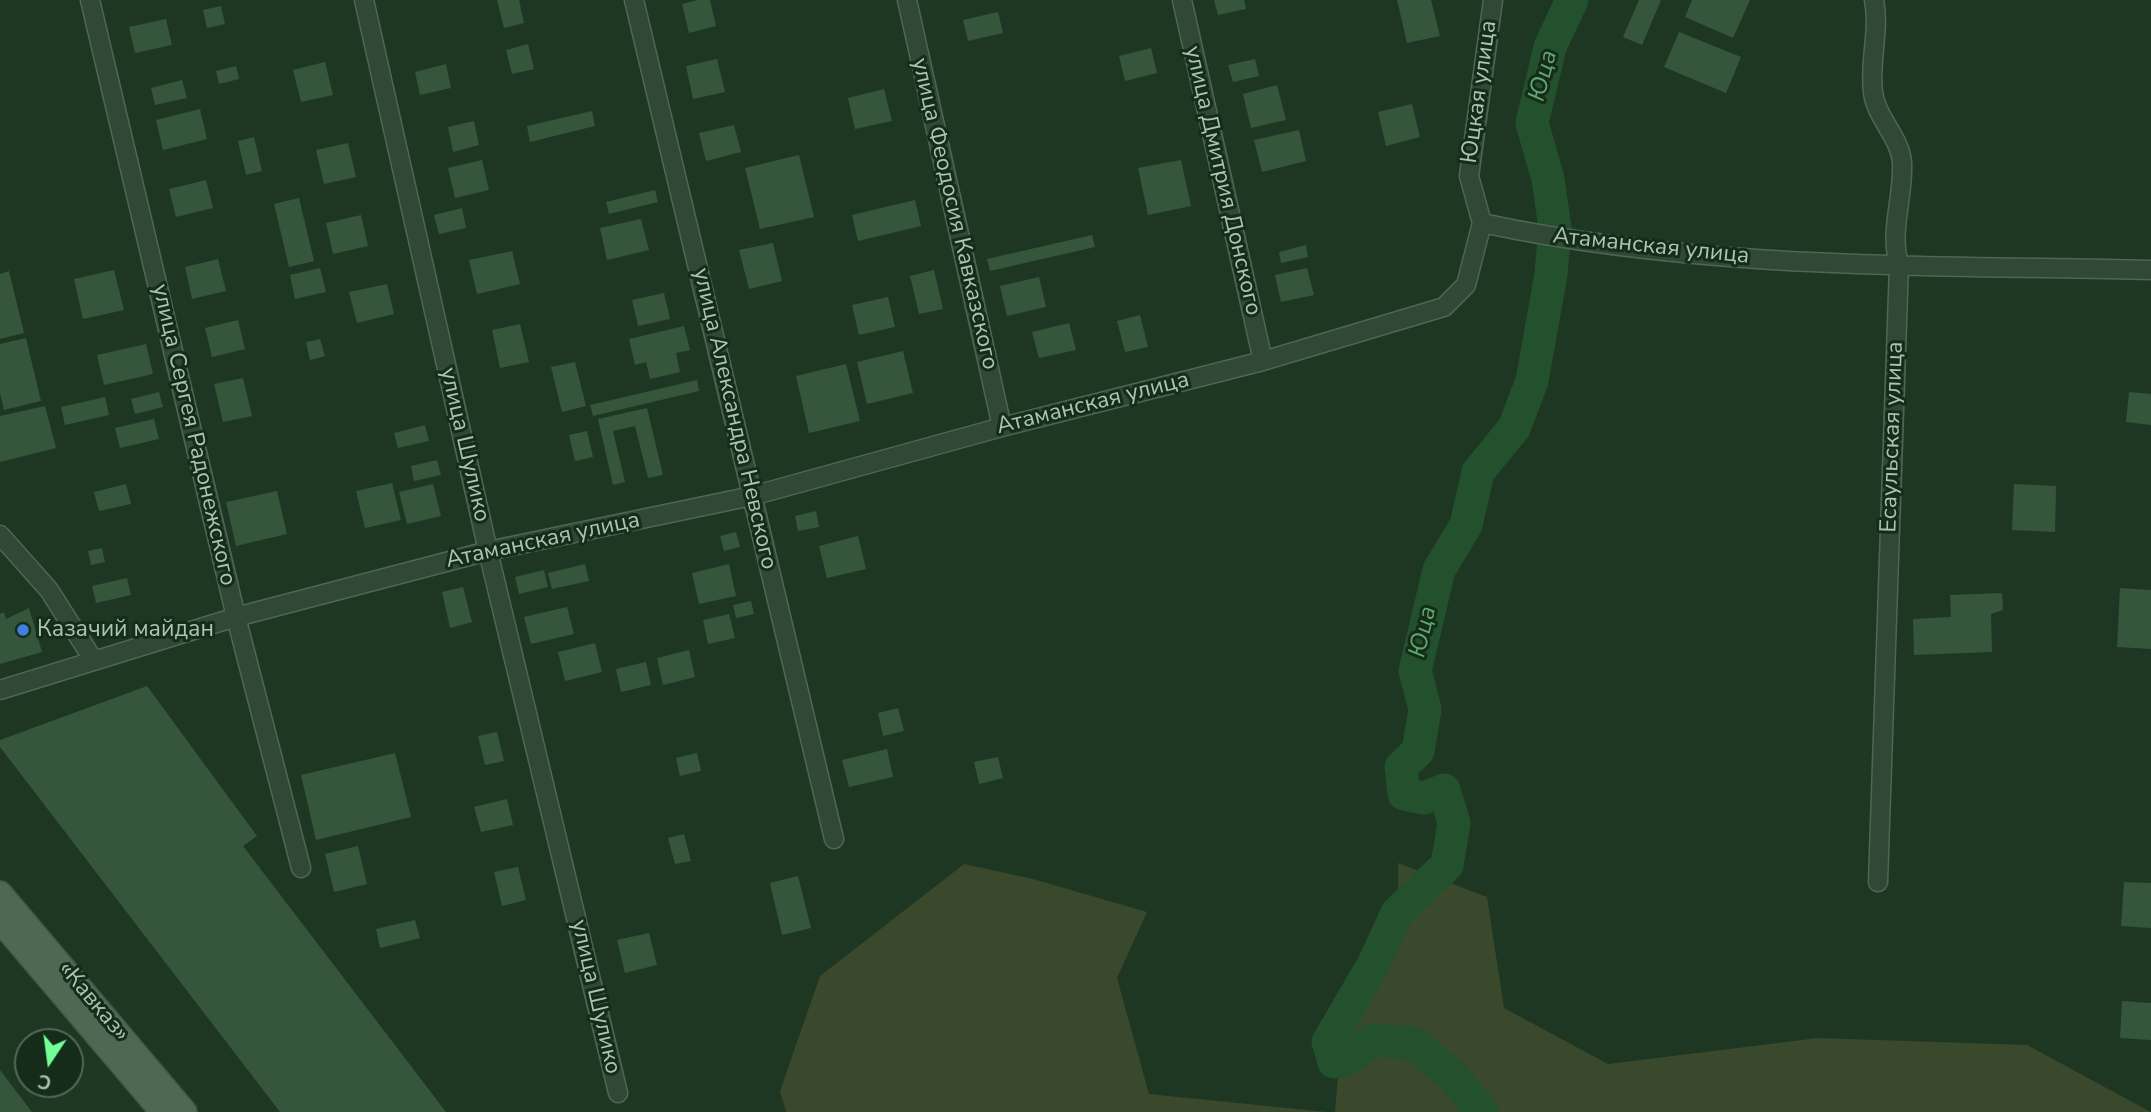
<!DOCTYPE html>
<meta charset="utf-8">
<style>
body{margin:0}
#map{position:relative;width:2151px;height:1112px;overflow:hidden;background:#1d3723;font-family:"Nunito Sans",sans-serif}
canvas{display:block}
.north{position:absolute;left:14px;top:1028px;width:70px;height:70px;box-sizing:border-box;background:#162c1b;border:2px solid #516957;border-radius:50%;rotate:193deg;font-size:19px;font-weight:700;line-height:28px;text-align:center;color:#aac5b1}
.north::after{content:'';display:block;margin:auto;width:24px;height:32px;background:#75ff98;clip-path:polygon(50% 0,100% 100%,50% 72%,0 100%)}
</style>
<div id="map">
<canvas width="2151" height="1112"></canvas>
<div class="north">С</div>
</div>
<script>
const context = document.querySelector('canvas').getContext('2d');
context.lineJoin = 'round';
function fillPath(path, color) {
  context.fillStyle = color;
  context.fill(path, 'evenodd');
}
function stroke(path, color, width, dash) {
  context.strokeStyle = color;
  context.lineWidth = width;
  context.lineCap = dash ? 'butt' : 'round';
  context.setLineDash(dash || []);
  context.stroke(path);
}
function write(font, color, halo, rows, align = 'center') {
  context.font = font + ' "Nunito Sans",sans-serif';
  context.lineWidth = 6;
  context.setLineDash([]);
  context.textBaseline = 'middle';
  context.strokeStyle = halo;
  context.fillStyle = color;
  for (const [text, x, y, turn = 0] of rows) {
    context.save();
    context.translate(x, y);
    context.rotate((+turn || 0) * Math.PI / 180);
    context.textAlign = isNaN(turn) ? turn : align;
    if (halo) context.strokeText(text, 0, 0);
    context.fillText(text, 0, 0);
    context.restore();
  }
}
const green = new Path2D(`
 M1398 863 1487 897 1504 1008 1608 1064 1818 1038 2027 1045 2151 1112H1335L1341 1042 1354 1010 1399 948Z
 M964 864 1033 879 1147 912 1117 978 1149 1094 1327 1112H786L780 1091 820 976Z`);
const river = new Path2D(`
 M1482 1112 1453 1076 1413 1043 1372 1040 1349 1058 1334 1062 1328 1042 1374 963 1397 913 1447 865 1454 823 1444 790 1424 798 1404 794 1401 767 1418 751 1425 709 1415 671 1439 570 1466 525 1478 472 1514 428 1532 381 1551 274 1555 228 1548 179 1532 123 1550 47 1572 0`);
const building = new Path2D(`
 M497 0H519L524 23 504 28Z
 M698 0H710L716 26 689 33 682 4Z
 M1214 0H1244L1246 9 1218 15Z
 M1397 0H1431L1440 36 1407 43Z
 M1639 0H1661L1642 45 1623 37Z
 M1692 0H1750L1733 38 1685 17Z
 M221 6 225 24 207 28 203 10Z
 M998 12 1003 33 968 41 963 20Z
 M166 19 172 45 135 53 129 27Z
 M1679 32 1741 57 1726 93 1664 67Z
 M528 44 534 69 512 74 506 50Z
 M1151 48 1157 73 1125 81 1119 56Z
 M717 59 725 92 693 99 686 66Z
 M1255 59 1259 76 1233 82 1228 65Z
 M325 62 333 95 301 102 293 70Z
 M446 64 451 88 420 95 415 72Z
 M236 66 239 79 219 84 216 71Z
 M182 80 187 98 155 105 151 88Z
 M1277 85 1286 120 1251 128 1243 94Z
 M884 89 892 121 855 129 848 98Z
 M1412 104 1420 137 1386 146 1378 112Z
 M200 109 207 139 163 150 156 120Z
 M592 111 595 126 530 142 527 126Z
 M474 121 479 145 453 152 448 127Z
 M734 125 741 152 706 161 699 133Z
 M1299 130 1306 161 1262 172 1254 140Z
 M254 137 262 171 246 175 238 141Z
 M348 143 356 177 324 184 316 150Z
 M799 155 814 217 760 229 745 168Z
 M482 160 489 190 455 198 448 168Z
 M1181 160 1191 206 1148 215 1138 168Z
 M206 180 213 208 176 217 169 189Z
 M655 190 658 202 609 214 606 202Z
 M299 198 314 261 289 267 274 204Z
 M915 200 921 226 858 241 852 215Z
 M462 208 466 228 439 234 434 215Z
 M361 215 368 246 333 254 326 223Z
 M641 219 649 250 607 260 600 228Z
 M1092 235 1095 247 990 271 987 259Z
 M773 243 782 281 749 289 739 250Z
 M1306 245 1308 257 1281 263 1279 252Z
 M512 251 520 284 477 294 469 260Z
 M218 259 226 291 192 299 185 267Z
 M320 268 326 292 295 299 290 275Z
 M1307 268 1314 295 1281 302 1275 275Z
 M114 270 124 310 83 319 74 279Z
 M934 270 943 309 919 314 910 276Z
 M9 271 24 333 0 339V274Z
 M1039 277 1046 307 1007 316 1000 286Z
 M387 284 394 314 357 323 349 292Z
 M664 293 670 319 638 326 632 300Z
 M888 297 895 327 859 335 852 305Z
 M1140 315 1148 347 1125 352 1117 321Z
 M238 320 245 349 212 357 205 328Z
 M1069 323 1076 350 1039 358 1032 332Z
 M520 324 529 362 500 368 492 330Z
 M684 326 690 350 676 353 680 372 650 379 646 362 635 365 629 339Z
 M26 338 41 401 4 410 0 393V344Z
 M320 339 325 356 310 360 306 342Z
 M146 344 153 374 104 385 97 355Z
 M903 351 913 393 867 404 857 362Z
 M575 362 586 406 562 412 551 367Z
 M846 364 860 421 809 433 796 376Z
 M243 378 252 416 223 422 214 384Z
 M697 380 699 391 593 416 590 405Z
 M159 392 163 407 135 414 131 399Z
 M2129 392 2151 394V425L2126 422Z
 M105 397 109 415 65 425 61 407Z
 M45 406 56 448 0 462V416Z
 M647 408 663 475 648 478 635 426 613 431 625 482 613 485 598 419Z
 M154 419 159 439 120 448 115 428Z
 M425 425 429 441 398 448 394 433Z
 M587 431 593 457 575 461 569 435Z
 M437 460 441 475 414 481 411 466Z
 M392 483 401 520 365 528 356 491Z
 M126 484 131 504 99 511 94 492Z
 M433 484 441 516 407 524 399 492Z
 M2014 484 2056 486 2055 532 2012 530Z
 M277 491 287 534 236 546 226 502Z
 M816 511 819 527 798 531 795 516Z
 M736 532 740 547 724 551 720 536Z
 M858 536 866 569 827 578 819 546Z
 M102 548 105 562 91 565 88 551Z
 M585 564 589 581 552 589 548 573Z
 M729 564 736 596 699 604 692 573Z
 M544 570 548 587 519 594 515 577Z
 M127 578 131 595 96 603 92 586Z
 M463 587 472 622 450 628 442 592Z
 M2120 588 2151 590V649L2117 647Z
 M2002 593 2003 610 1991 614 1992 652 1914 655 1913 619 1951 617 1950 595Z
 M751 601 754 614 736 618 733 605Z
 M567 607 574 634 531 644 524 617Z
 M29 608 42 652 0 664V614L4 612 6 619Z
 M729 614 735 638 708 644 703 620Z
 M595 643 602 672 565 681 558 652Z
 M689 650 695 677 663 685 657 658Z
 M646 662 651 685 621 692 616 669Z
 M147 686 257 836 243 846 446 1112H280L0 747V740Z
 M898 708 904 731 883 736 878 713Z
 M497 732 504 761 485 765 478 736Z
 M887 749 893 777 849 787 842 760Z
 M395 753 411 817 316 840 301 775Z
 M697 753 701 771 680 776 676 758Z
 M998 757 1003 778 979 784 974 762Z
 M507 799 513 825 481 832 474 807Z
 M684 834 691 861 675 864 668 838Z
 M358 846 367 884 334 892 325 854Z
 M518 867 526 900 502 906 494 872Z
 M798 876 811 928 782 935 770 883Z
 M2124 882 2151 883V928L2121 926Z
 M415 920 420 938 380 948 376 929Z
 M649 933 657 965 625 973 617 940Z
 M2122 1001 2151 1003V1040L2120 1038Z
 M0 1070 32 1112H0Z`);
const minor = new Path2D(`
 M90 0 236 617 301 868
 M364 0 488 551 618 1093
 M634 0 834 839
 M907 0 1002 427
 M1182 0 1263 361
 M1874 0C1880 31 1869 62 1873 92 1876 118 1900 137 1902 162 1904 196 1889 232 1899 264L1878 882
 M1482 223C1701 270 1928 265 2151 270
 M1482 223 1469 176 1493 0
 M0 535 49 590 94 661
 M0 690 236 617 488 551 752 496 1002 427 1263 361 1444 307 1466 285 1482 223`);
const major = new Path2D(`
 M0 893 185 1112
 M0 921 162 1112`);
const markers = [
 [23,630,7,"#3f7fe0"]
];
const streetNames = [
 ["Юцкая улица",1480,92,-82],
 ["улица Дмитрия Донского",1222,181,77],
 ["улица Феодосия Кавказского",954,214,77],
 ["Атаманская улица",1651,247,6],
 ["Атаманская улица",1093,404,-14],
 ["улица Александра Невского",734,419,77],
 ["улица Сергея Радонежского",193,435,77],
 ["Есаульская улица",1893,437,-88],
 ["улица Шулико",464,445,77],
 ["Атаманская улица",543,541,-12],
 ["улица Шулико",595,997,77],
 ["«Кавказ»",93,1002,50]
];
const poiNames = [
 ["Казачий майдан",37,630]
];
const waterNames = [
 ["Юца",1544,76,-75],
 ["Юца",1424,632,-77]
];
fillPath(green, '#3a482b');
stroke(river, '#24512d', 33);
fillPath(building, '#36563c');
stroke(minor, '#4e6654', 21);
stroke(major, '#3d5442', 26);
stroke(minor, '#314836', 18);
stroke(major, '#4e6854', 23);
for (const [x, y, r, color] of markers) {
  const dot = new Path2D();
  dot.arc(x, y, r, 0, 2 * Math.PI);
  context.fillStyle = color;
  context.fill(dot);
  stroke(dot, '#162c1b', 2.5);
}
write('23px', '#aac5b1', '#162c1b', streetNames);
write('23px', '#aac5b1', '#162c1b', poiNames, 'left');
write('italic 24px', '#5fa86e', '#162c1b', waterNames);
</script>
